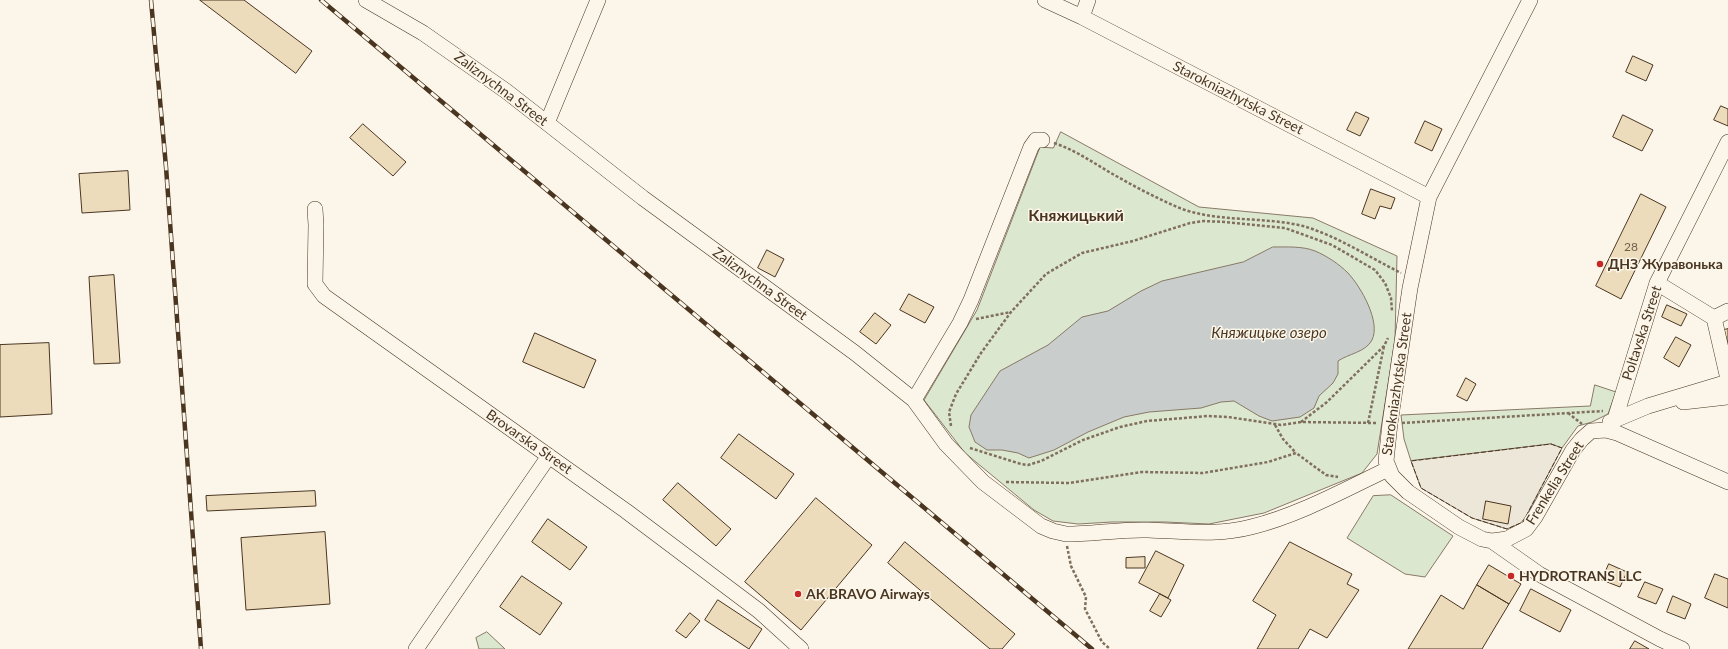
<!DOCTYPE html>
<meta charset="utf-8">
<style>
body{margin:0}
canvas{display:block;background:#fbf6e9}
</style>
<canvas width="1728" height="649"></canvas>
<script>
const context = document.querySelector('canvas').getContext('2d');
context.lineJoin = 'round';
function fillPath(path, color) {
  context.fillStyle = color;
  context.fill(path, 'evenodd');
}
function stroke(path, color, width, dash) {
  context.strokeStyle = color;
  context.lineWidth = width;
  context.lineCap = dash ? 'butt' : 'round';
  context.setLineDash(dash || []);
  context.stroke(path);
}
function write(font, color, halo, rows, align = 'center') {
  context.font = font + ' Lato,sans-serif';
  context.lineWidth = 3;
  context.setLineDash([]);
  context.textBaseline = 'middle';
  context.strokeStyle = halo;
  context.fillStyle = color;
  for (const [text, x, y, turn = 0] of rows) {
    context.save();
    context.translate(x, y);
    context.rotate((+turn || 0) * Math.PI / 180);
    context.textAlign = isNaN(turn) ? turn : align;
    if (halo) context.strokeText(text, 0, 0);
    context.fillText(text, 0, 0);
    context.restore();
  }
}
const green = new Path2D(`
 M1061 132 1199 207 1313 218 1397 256 1395 340 1377 454 1362 473 1264 513 1209 524 1165 522H1112L1078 524 1053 521 1034 510 965 453 924 400 977 310 1040 147 1053 148Z
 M1595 385 1616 392 1608 414 1592 422 1578 426 1562 448 1551 444 1411 461 1404 439 1401 415 1590 406Z
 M1391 495 1453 536 1425 577 1405 574 1347 538 1373 496Z
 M487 632 504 648 505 649H479L476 638Z`);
const parking = new Path2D(`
 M1551 444 1562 448 1523 522 1507 529 1472 518 1421 488 1411 461Z`);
const water = new Path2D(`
 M1273 247C1286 247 1303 246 1315 251 1327 256 1339 264 1348 273 1361 287 1381 322 1372 340 1366 352 1348 354 1338 361V374L1333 383 1319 396 1314 408 1300 417 1272 421 1259 416 1234 401 1221 402 1201 408 1149 412 1124 417 1088 432 1054 450 1029 458 1018 453 1002 450H987L975 442 969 427 971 415 1000 371 1048 345 1082 317 1108 311 1141 291 1162 281 1243 262Z`);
const building = new Path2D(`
 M200 0H244L312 51 296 73Z
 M1633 56 1653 65 1646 81 1626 72Z
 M1721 106 1728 109V126L1714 120Z
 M1356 112 1369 118 1360 136 1347 130Z
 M1623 115 1653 130 1642 151 1613 137Z
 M1425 121 1442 129 1432 151 1415 143Z
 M363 124 406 162 393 176 350 138Z
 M128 171 130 210 82 213 79 174Z
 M1371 189 1395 198 1391 209 1380 206 1375 219 1362 214Z
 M1641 194 1666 207 1621 299 1596 286Z
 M767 250 784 259 775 277 758 268Z
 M114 275 120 363 94 364 89 277Z
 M909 294 934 307 925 323 900 310Z
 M1667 305 1687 314 1681 326 1662 317Z
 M875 313 891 325 876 344 860 332Z
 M1728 329V345L1724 330Z
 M535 333 596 360 584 388 523 362Z
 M1676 337 1691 345 1679 367 1664 358Z
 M49 343 52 414 0 417V345Z
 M1466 378 1476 384 1467 401 1457 396Z
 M739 434 794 474 776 499 721 458Z
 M678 483 731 529 716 546 663 500Z
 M315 491 316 506 207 511 206 496Z
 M816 498 872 545 801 630 745 582Z
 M1486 501 1511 506 1508 524 1483 519Z
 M548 519 587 547 570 570 532 542Z
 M325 532 330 604 246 610 241 538Z
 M905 542 1015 634 1002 649H990L888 563Z
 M1290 542 1352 574 1347 584 1359 590 1327 638 1310 629 1298 649H1257L1276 615 1253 601Z
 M1156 551 1184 565 1168 598 1139 583Z
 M1145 557V568H1126V558Z
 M1609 564 1627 572 1620 587 1602 580Z
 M1489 565 1521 584 1509 604 1477 585Z
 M1715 574 1728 579V608L1705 598Z
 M522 576 562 603 540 635 500 607Z
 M1645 582 1663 589 1656 604 1638 597Z
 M1477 585 1509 604 1482 649H1408L1441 595 1463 609Z
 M1531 589 1571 610 1560 632 1520 611Z
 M1160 594 1171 600 1161 617 1150 611Z
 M1673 596 1691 604 1685 619 1667 612Z
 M718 600 762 629 749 649 705 620Z
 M690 613 700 621 686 638 676 631Z
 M1635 641 1649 649H1630Z`);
const path = new Path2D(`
 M1054 143C1078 151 1096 165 1118 177 1137 188 1157 198 1177 207 1216 223 1262 216 1303 226 1337 236 1369 257 1401 273
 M976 319 1011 312
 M1568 413 1582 424
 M1301 422 1327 402 1384 346 1388 338
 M1368 423 1384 346
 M1402 423 1603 411
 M1275 425 1283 439 1296 453
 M951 426 949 412 956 394 981 353 1011 312 1046 274 1082 253 1133 241 1190 223 1204 221 1225 222 1285 228 1332 245 1375 270 1385 283 1391 298 1392 311
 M970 448 1021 464 1028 465 1041 461 1083 440 1120 427 1147 421 1208 416 1228 417 1281 425 1301 422 1377 423
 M1006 482 1069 483 1142 472 1203 473 1268 462 1296 453 1326 475 1338 477
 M1067 546 1071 566 1086 597 1085 609 1102 642 1110 649`);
const minor = new Path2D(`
 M366 0 423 33 506 91 643 198 855 353 914 400 960 323 971 300 1031 147 1036 140H1042
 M1045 0 1082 17 1429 197
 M1530 0 1429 197 1410 288 1390 423 1386 461 1392 476 1408 492 1459 527 1482 539 1492 541 1507 539 1526 529 1535 517 1573 450 1582 439 1591 431 1606 430 1617 433 1728 482
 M1082 17 1088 0
 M547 123 598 0
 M315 209 316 225 315 284 324 296 626 511 759 611 801 649
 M1657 283 1714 318 1728 311
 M1714 318 1728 379
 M914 400 946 444 983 482 1041 526 1053 531 1066 534C1093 534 1121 529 1148 530 1183 531 1216 536 1251 527 1299 515 1344 490 1388 469
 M1683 402 1728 397
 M1615 419 1657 283 1728 142
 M1610 422 1648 406 1728 382
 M1492 541 1539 574 1660 639 1682 649
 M416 649 549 456`);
const rail = new Path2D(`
 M151 0 166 167 201 649
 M321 0 1092 649`);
const fence = new Path2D(`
 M1551 444 1562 448 1523 522 1507 529 1472 518 1421 488 1411 461Z`);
const markers = [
 [1600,264,4,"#c62828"],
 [1511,576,4,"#c62828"],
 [798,594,4,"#c62828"]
];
const numberNames = [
 ["28",1631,247]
];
const streetNames = [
 ["Zaliznychna Street",501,89,37],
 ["Starokniazhytska Street",1238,98,27],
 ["Zaliznychna Street",760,284,36],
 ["Poltavska Street",1642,333,-72],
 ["Starokniazhytska Street",1397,384,-82],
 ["Brovarska Street",529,442,35],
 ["Frenkelia Street",1555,483,-58]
];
const poiNames = [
 ["ДНЗ Журавонька",1608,264],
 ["HYDROTRANS LLC",1519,576],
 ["АК BRAVO Airways",806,594]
];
const waterNames = [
 ["Княжицьке озеро",1269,333]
];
const quarterNames = [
 ["Княжицький",1076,216]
];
fillPath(green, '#dce7d0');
stroke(green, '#887966', 1);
fillPath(parking, '#ede7d9');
stroke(parking, '#887966', 1);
fillPath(water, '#c9cecd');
stroke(water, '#887966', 1);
fillPath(building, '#ecdcbc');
stroke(building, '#4a3520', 1);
stroke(minor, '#4a3520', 16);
stroke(path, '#7f6f5c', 2.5, [3, 2]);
stroke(minor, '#fbf6e9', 15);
stroke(rail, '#4a3520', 4.5);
stroke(rail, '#fbf6e9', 3, [9]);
stroke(fence, '#4a3520', 1, [5, 2]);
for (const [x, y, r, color] of markers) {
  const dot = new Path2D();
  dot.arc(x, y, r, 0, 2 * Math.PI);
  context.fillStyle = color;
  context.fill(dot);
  stroke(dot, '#fbf6e9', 1.5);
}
write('12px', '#725f47', null, numberNames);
write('14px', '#4a3520', '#fbf6e9', streetNames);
write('bold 14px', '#4a3520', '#fbf6e9', poiNames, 'left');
write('italic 15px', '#4a3520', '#fbf6e9', waterNames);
write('bold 16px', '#4a3520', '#fbf6e9', quarterNames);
</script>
